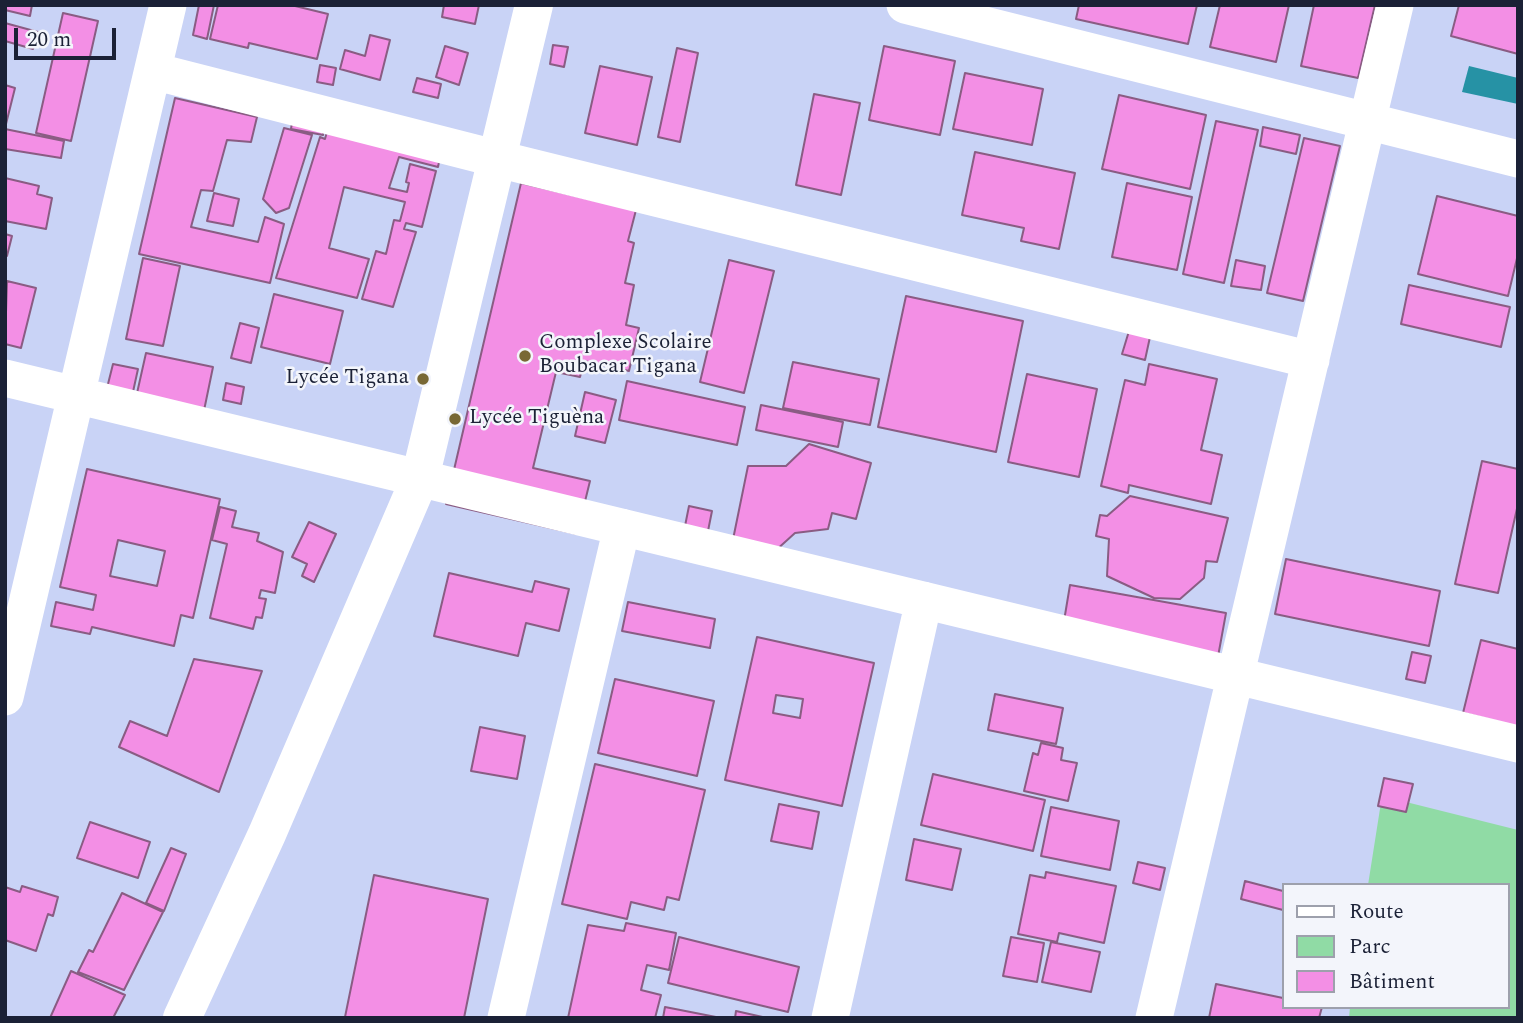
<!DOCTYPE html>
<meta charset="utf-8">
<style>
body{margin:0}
#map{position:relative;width:1523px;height:1023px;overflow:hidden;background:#c9d3f6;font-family:Spectral,serif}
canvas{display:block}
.frame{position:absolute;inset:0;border:7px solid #1b2136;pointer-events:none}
.legend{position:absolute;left:1282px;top:883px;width:228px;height:126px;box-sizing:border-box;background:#f3f5fb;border:2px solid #9da0ac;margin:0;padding:9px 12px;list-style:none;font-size:21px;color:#1b2136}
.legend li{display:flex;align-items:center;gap:14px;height:35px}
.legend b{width:35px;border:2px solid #9da0ac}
.scale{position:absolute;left:14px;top:28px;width:102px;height:32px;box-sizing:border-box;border:4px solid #1b2136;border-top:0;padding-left:9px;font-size:21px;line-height:24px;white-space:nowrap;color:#1b2136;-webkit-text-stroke:5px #f3f5fb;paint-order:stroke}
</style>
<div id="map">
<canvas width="1523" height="1023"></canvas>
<div class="frame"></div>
<ul class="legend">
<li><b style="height:9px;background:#fff"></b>Route</li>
<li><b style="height:19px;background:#90dba5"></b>Parc</li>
<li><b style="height:19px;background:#f38fe5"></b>Bâtiment</li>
</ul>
<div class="scale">20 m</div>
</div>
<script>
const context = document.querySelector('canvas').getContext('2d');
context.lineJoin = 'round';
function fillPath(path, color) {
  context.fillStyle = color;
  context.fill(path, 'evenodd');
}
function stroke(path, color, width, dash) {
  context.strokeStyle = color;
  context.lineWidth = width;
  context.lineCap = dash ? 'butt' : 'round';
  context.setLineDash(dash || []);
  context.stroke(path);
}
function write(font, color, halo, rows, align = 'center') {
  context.font = font + ' Spectral,serif';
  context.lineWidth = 5;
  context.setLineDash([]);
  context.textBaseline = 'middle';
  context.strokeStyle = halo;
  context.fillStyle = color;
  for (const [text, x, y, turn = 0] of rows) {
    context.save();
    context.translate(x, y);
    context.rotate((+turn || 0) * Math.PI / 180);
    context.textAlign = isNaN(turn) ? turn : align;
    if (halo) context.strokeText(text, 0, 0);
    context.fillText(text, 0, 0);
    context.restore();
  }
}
const green = new Path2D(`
 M1382 796 1518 830V1018H1349L1350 1007H1507V885H1368Z`);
const water = new Path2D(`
 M1469 66 1518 78V104L1462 92Z`);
const building = new Path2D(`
 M5 5H32L30 16 5 10Z
 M199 5H214L207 39 193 35Z
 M218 5H291L328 14 317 59 249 43 248 48 210 39Z
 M444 5H479L475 24 442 17Z
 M1079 5H1197L1188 44 1076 19Z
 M1220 5H1289L1276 62 1210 47Z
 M1314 5H1375L1358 78 1301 66Z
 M1459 5H1518V54L1451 36Z
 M63 13 98 21 71 141 36 133Z
 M5 23 38 32 33 49 5 41Z
 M370 35 390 40 380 80 340 69 345 50 365 56Z
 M553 45 568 47 564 67 550 64Z
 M445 46 468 53 459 85 436 77Z
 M884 46 955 61 940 135 869 120Z
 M677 48 698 53 680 142 658 137Z
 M320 65 336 68 333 85 317 82Z
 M600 66 652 77 637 145 585 133Z
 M965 73 1043 89 1032 145 953 129Z
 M417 78 441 84 438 98 413 92Z
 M5 85 15 88 6 124H5Z
 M814 94 860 103 841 195 796 185Z
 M1119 95 1206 115 1190 189 1102 169Z
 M175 98 257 117 251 142 227 140 213 191 201 190 191 227 258 242 265 217 284 224 270 283 139 254Z
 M293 116 325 122 323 135 291 129Z
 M1216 121 1258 130 1224 283 1183 274Z
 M329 124 441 152 438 167 399 157 389 188 407 192 409 183 406 182 410 164 436 171 422 227 406 223 404 229 416 232 393 307 362 299 376 251 386 254 394 220 400 221 405 202 344 187 329 248 369 259 357 298 276 278 320 137 325 139Z
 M1263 127 1300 135 1296 154 1260 146Z
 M284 128 312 135 289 208 276 213 263 199Z
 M5 129 64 141 61 158 5 149Z
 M1304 138 1340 146 1303 301 1267 293Z
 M975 152 1075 173 1059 249 1021 241 1024 228 962 215Z
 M5 178 39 186 37 194 52 198 46 229 5 221Z
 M521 183 636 210 628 241 634 243 625 283 634 285 626 325 639 328 629 371 584 361 580 377 556 372 533 468 590 481 577 534 446 504Z
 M1127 183 1192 197 1177 270 1112 257Z
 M214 193 239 199 233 226 207 221Z
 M1437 196 1518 216V254L1508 296 1418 274Z
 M5 234 12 236 7 256H5Z
 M143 258 180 266 163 346 126 339Z
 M729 260 774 271 744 393 700 382Z
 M1236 260 1265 266 1261 290 1231 286Z
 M7 281 36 288 21 348 5 344Z
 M1409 285 1510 307 1501 347 1401 324Z
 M274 294 343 311 330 364 261 347Z
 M906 296 1023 321 996 452 878 427Z
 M240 323 259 328 251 363 231 358Z
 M1129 331 1150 337 1145 360 1122 354Z
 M146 353 213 367 201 425 133 411Z
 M793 362 879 379 870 425 783 408Z
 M113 364 138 369 129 410 103 404Z
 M1149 364 1217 379 1201 450 1222 455 1211 504 1129 485 1128 493 1101 486 1125 380 1145 385Z
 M1027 374 1097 389 1079 477 1008 462Z
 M627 381 745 407 737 445 619 420Z
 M226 383 244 387 241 404 223 400Z
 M585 392 616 400 605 443 575 436Z
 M761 405 843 422 838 447 756 430Z
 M809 444 871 463 856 519 832 513 828 529 795 533 774 552 729 559 748 466H786Z
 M1482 461 1518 469V504L1498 593 1455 584Z
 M87 469 220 499 193 618 181 615 174 646 92 627 90 634 51 626 56 602 93 610 96 595 60 587ZM118 540 165 551 157 586 110 576Z
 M1130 496 1228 518 1217 562 1206 561 1204 578 1180 599 1154 598 1107 576 1109 539 1096 536 1100 515 1107 516Z
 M689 506 712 511 704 551 681 546Z
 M220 507 236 511 232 527 259 533 257 541 283 552 275 593 261 590 259 598 266 599 262 618 256 617 253 629 210 618 227 544 212 540Z
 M309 522 336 534 314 582 302 576 307 564 292 557Z
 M1286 559 1440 591 1429 646 1275 614Z
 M449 573 532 592 535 581 569 589 559 631 526 623 518 656 434 636Z
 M1070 585 1226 613 1215 673 1060 645Z
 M628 602 715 619 710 648 622 631Z
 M757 637 874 663 842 806 725 780ZM776 695 803 699 800 718 773 713Z
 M1481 640 1518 649V727L1463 713Z
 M1412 652 1431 656 1425 683 1406 679Z
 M194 659 262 671 219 792 119 747 130 721 167 736Z
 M615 679 714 701 697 776 598 753Z
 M995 694 1063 708 1056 744 988 730Z
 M480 727 525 736 517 779 471 771Z
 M1041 743 1063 748 1061 760 1077 763 1068 801 1024 791 1033 753 1038 755Z
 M595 764 705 790 679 900 667 897 664 910 631 902 627 919 562 904Z
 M933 774 1045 800 1033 851 921 825Z
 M1384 778 1413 784 1406 812 1378 806Z
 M779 804 819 812 812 849 771 841Z
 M1051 807 1119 821 1110 870 1041 856Z
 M90 822 150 842 138 878 77 858Z
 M914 839 961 849 952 890 906 880Z
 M171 848 186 854 164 911 146 903Z
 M1138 862 1165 868 1160 890 1133 883Z
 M1046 872 1116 886 1104 943 1059 933 1057 942 1018 934 1030 875 1045 878Z
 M374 875 488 899 464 1018 345 1017Z
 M1245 881 1283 891V910L1241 899Z
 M22 886 58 897 53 916 48 914 36 951 5 940V887L20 892Z
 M122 893 163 912 124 990 78 972 89 950 93 952Z
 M626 923 676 933 669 970 647 965 641 990 661 995 655 1018H568L588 925 624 931Z
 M679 937 799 967 788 1012 668 983Z
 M1011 937 1044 943 1037 982 1003 976Z
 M1051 942 1100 952 1091 992 1042 982Z
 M71 971 125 995 113 1018H50Z
 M1216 984 1283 998V1007H1322L1319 1018H1209Z
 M665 1007 721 1018H663Z
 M736 1011 767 1018H735Z`);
const minor = new Path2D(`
 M905 5 1518 159
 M153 71 498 159 1311 360
 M5 378 1518 744
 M5 697 168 5
 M506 1018 622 527
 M830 1018 924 600
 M1154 1018 1395 5`);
const secondary = new Path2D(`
 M182 1018 267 834 420 478 534 5`);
const markers = [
 [525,356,7,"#786835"],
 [423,379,7,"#786835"],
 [455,419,7,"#786835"]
];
const poiNames = [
 ["Complexe Scolaire",539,344],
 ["Boubacar Tigana",539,368],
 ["Lycée Tigana",409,379,"right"],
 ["Lycée Tiguèna",469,419]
];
fillPath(green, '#90dba5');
fillPath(water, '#2692a5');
fillPath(building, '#f38fe5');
stroke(building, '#8a5c83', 2);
stroke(minor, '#fff', 37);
stroke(secondary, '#fff', 38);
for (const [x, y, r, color] of markers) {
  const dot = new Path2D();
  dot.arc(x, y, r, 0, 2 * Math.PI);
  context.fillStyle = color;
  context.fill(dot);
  stroke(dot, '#f3f5fb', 2.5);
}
write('21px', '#1b2136', '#f3f5fb', poiNames, 'left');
</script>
